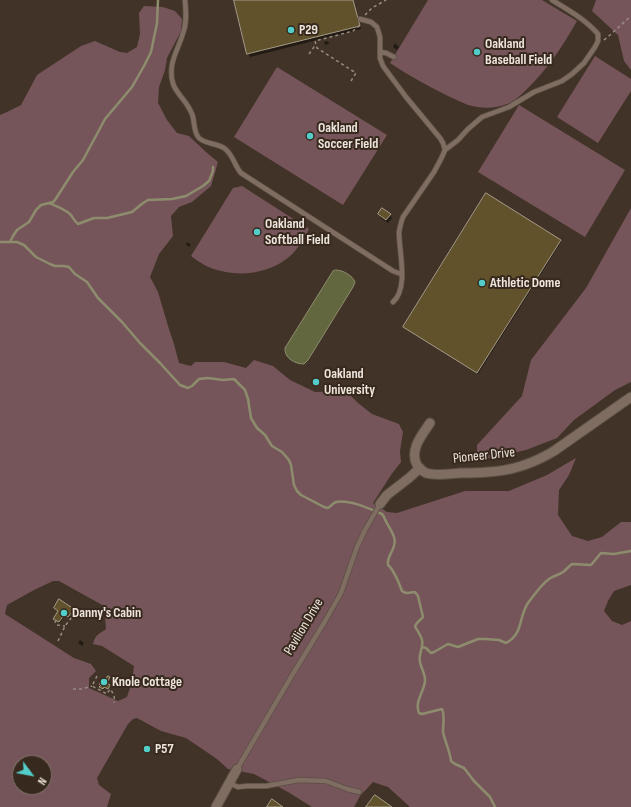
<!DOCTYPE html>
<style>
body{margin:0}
#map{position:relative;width:631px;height:807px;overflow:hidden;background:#413327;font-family:"Sofia Sans Condensed",sans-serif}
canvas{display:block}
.north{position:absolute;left:12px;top:755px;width:40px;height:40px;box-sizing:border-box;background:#37291d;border:1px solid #80746a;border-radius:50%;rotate:122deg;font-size:11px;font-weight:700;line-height:16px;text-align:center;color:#eee5dd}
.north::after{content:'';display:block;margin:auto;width:14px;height:18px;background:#53cdca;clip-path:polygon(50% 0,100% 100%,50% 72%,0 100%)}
</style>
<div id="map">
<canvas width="631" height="807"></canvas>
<div class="north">N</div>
</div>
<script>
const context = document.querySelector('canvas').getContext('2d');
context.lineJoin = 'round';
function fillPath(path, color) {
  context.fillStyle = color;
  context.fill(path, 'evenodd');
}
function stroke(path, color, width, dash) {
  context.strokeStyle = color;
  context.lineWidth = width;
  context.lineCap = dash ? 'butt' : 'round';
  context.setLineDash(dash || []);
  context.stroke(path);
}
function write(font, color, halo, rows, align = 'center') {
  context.font = font + ' "Sofia Sans Condensed",sans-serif';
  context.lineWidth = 4;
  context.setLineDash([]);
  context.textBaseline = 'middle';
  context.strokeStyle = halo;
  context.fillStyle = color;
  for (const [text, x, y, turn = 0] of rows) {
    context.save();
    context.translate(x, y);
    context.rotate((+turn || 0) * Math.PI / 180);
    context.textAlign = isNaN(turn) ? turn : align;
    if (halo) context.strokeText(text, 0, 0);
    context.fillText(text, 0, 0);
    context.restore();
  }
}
const green = new Path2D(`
 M428 0H542L577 21C563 46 547 70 526 90 520 96 513 103 504 105 493 109 479 108 468 105 460 102 453 98 446 95 426 85 408 75 390 63Z
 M596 0H631V70L624 61 618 35 592 11Z
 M144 6 163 7 175 11 182 19 181 31 167 58 165 70 159 87 158 103 167 120 177 133 189 136 206 152 218 162 211 186 192 202 179 207 171 216 173 236 159 254 150 277 158 292 168 326 174 344 179 363 191 366 195 362H224L246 368 254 360 273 366 290 380 315 392 346 391 358 403 372 414 399 424 403 432 400 451 401 462 391 475 373 503 387 512 397 513 465 491H509L547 475 576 458 569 475 559 490 558 515 572 536 588 541 602 537 621 522H631V585L614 591 608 601 604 611 612 621 622 625 631 621V807H410L388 787 373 782 360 796 354 807H312L288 792 254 774 228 769 217 759 186 738 161 731 137 718 133 719 128 724 97 778 99 785 111 794 107 807H0V115L7 112 21 105 37 75 81 46 95 41 120 52 127 53 137 47 140 34 139 13ZM53 581H59L104 606 106 629C99 634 95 635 93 644L102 646 134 666 132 682 127 697 118 701 89 688V678L96 671 91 664 74 658 5 614 7 605 34 590ZM20 763H44V787H20Z
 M595 56 631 79V91L598 143 557 117Z
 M277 67 387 135 343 205 234 137Z
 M519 105 625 170 585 237 478 172Z
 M242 186 309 229C304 239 298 249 289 257 271 272 244 277 221 271 210 269 200 263 191 256L233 188Z
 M631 208V382L615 390 574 420 557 438 526 450 477 461V445L522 396 531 360 586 288Z`);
const water = new Path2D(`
 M336 270C343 270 353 276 355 282L353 287 308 360 304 364C295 364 284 358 285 348L333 271Z`);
const shadow = new Path2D(`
 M235 0H353L361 29 250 57 248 53Z
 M328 41 329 44 325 45 324 42Z
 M395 43 399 47 397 50 393 47Z
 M379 215H390L392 218 388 223 381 218Z
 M560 241 561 242 478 374 405 328Z
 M187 242 191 245 189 247 186 244Z
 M73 609 74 611 69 618 65 615 60 623 55 620Z
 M80 640 84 643 82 646 78 643Z
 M110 678V679L107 684 109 685 107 689 105 688 104 690 101 688 100 684 105 683Z`);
const stream = new Path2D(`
 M49 203C56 206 64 209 70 214 73 217 74 221 78 224L94 218H107L132 212 143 203 148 200 172 199 186 196 203 186 209 181 213 171V167
 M0 242H17L24 245 36 257 50 264 55 266H64L69 267 75 274 87 282 98 298 122 322 140 343 160 363 180 385 188 388 192 386 199 379 208 378 223 380 234 379 245 390 248 399 251 418 257 428 265 435 272 446 282 452 289 460 291 465 294 485 297 491 301 495 324 507 328 508C331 506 333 503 336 502 349 499 370 509 382 514 385 517 385 521 388 525 394 536 398 540 391 553 389 557 387 560 388 565 394 570 399 583 402 591 407 595 410 592 415 592L418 596 423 617 417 623 415 626C417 631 421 635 422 640 424 647 418 654 420 662 421 668 425 673 425 680 425 691 414 701 419 713L422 714 442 709C445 715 443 725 443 732 445 742 450 751 451 761L455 764 464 768 474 781 490 797 495 807
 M10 242 13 236 17 230 29 222 36 210 41 205 53 202 55 200 73 172 83 160 105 119 132 87 144 66 151 52 157 23 158 0
 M422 647 426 648 431 653 434 652 448 644 458 647 478 639H485L499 640 506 643C524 633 518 618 528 603 534 595 541 585 549 579 553 576 559 575 563 572 566 570 569 566 572 564L591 565 601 553 614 554 631 551`);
const building = new Path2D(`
 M234 0H353L360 26 247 54Z
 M486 193 561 240 477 373 403 327Z
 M382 208 391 214 386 220 378 214Z
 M59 599 74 609 68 617 64 615 59 622 53 619 58 611 54 608Z
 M108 676 110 677 107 683 110 685 108 689 104 687 103 689 99 687 101 685 99 684 102 680 104 681Z
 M375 795 392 807H366Z
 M272 799 283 807H267Z`);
const path = new Path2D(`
 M365 15 372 8 386 0
 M604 40 610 35 631 16
 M309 54 314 47 317 48
 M351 81 356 73 317 48 315 41 353 31 360 25
 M56 620 55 623 57 625 65 626
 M58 641 65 626 72 617 70 615
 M97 676 92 686 107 694 110 689C114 694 115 697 114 703
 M73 689H81L92 686`);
const lane = new Path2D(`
 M185 0C186 11 187 23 183 33 180 44 174 54 172 65 168 92 184 94 192 114 195 121 193 132 199 138 205 144 216 143 224 148 233 154 234 165 241 173L393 271 401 274
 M360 19 371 22 377 27 380 37V58L383 66 406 97 440 138 443 143 445 150
 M380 52 386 53 394 57
 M393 302C409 288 399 252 399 232 400 227 401 222 403 217L434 172 441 159 445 150 458 140 468 129 482 117 509 107 534 92 562 81 572 74 584 63 595 47 598 41V34C585 19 568 10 552 0
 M237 769 291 677 324 623 341 593 357 547 365 530 380 504
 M229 783 238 787 247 786H266L299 780 326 781 347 789 359 792`);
const street = new Path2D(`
 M430 423C422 435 409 450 417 465 419 468 422 471 426 473 436 476 450 474 460 473 469 473 479 473 488 472 512 471 534 463 554 451L631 397
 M380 504 387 495 409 478 420 468
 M216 807 237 769`);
const markers = [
 [291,30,4,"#53cdca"],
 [477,52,4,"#53cdca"],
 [310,136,4,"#53cdca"],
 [257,232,4,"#53cdca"],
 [482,283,4,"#53cdca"],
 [316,382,4,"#53cdca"],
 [64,613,4,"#53cdca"],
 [104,682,4,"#53cdca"],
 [147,749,4,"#53cdca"]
];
const poiNames = [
 ["P29",299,30],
 ["Oakland",485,44],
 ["Baseball Field",485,60],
 ["Oakland",318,128],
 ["Soccer Field",318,144],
 ["Oakland",265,224],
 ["Softball Field",265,240],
 ["Athletic Dome",490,283],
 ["Oakland",324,374],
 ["University",324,390],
 ["Danny's Cabin",72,613],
 ["Knole Cottage",112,682],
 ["P57",155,749]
];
const streetNames = [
 ["Pioneer Drive",484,456,-6],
 ["Pavilion Drive",304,627,-59]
];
fillPath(green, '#76555a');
fillPath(water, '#63673f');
stroke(water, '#8d8d6e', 1);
fillPath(shadow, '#0007');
stroke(stream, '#8d8d6e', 2.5);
fillPath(building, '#62522c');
stroke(building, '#a59c89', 1);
stroke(lane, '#5b4f45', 6);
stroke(street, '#5b4f45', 11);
stroke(path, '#988c82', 1.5, [3, 3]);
stroke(lane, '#7e6d60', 4.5);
stroke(street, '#7e6d60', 9);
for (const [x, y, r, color] of markers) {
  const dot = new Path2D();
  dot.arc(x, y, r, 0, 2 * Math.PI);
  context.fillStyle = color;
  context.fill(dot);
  stroke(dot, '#37291d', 1.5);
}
write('bold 14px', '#eee5dd', '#37291d', poiNames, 'left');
write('14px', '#eee5dd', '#37291d', streetNames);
</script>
